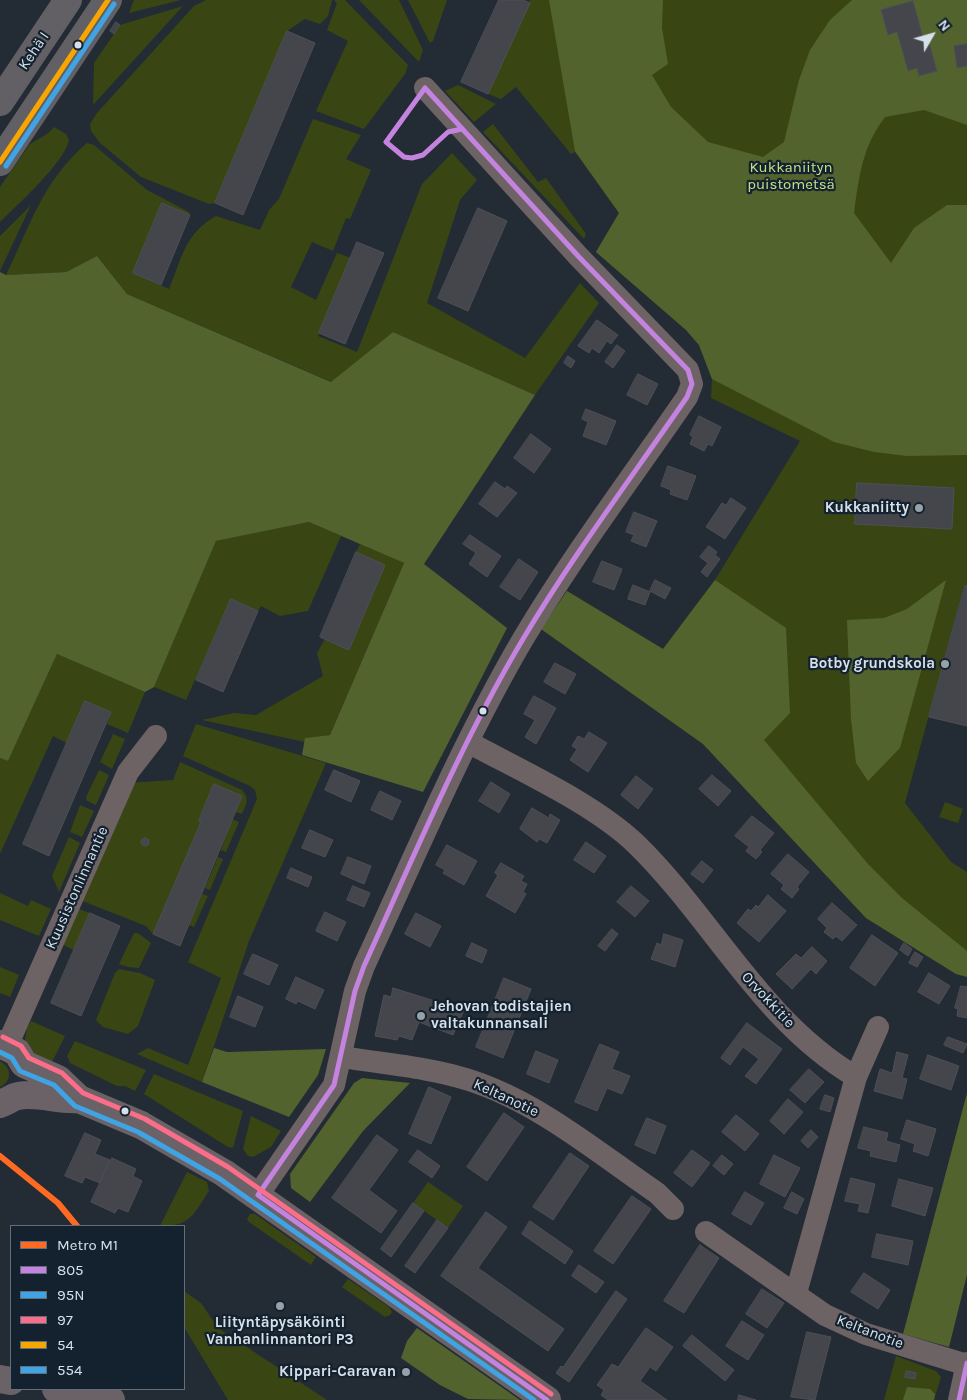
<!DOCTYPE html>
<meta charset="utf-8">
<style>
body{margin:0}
#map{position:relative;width:967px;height:1400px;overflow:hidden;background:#232b34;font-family:Karla,sans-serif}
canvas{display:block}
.legend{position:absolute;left:10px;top:1225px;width:175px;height:165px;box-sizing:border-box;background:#14222f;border:1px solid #626e79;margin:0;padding:6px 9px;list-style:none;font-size:15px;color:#d6e0e9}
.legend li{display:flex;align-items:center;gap:10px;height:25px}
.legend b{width:25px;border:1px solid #626e79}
.north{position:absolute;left:907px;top:10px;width:50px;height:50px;-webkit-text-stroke:4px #14222f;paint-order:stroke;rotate:52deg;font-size:14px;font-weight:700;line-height:20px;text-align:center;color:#d6e0e9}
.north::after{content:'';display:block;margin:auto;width:18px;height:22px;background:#d6e0e9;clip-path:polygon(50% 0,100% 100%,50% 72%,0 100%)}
</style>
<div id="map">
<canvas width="967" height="1400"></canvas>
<ul class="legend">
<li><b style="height:6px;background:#ff6a23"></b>Metro M1</li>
<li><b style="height:6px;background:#c483df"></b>805</li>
<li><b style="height:6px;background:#40a4e4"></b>95N</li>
<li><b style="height:6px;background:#fb6d88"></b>97</li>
<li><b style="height:6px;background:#f7a600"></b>54</li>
<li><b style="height:6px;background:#40a4e4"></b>554</li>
</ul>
<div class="north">N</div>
</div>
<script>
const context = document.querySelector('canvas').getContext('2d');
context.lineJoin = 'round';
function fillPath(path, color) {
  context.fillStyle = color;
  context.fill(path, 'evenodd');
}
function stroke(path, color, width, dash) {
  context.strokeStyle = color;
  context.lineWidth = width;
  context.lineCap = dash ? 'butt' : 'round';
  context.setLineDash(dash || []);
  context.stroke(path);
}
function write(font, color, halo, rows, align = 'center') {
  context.font = font + ' Karla,sans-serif';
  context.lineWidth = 4.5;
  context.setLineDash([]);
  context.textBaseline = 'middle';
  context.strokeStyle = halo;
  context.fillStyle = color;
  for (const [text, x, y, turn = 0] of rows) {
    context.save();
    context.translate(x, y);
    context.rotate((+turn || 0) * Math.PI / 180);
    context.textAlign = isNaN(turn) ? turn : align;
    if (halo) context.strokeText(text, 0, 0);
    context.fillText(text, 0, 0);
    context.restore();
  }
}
const green = new Path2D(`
 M134 0H181L129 13Z
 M206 0H332L328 16 320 24 305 19 287 31 215 203 209 204 141 177 100 143 91 131 90 124 97 113 194 6Z
 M334 0H345L408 65 405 74 364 129 316 111 348 41 327 30 337 3Z
 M359 0H399L423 50 419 62Z
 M408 0H447L433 41 430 43Z
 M530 0H967V586H964L905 803 951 862 967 872V977L956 974 866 918 703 744 541 629 567 591 663 649 715 580 800 441 711 398 712 379 699 345 686 330 596 252 619 213 575 152 571 154 516 87 501 99 488 94Z
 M183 6 93 105 94 63 120 25Z
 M458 85 496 104 474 122 445 91Z
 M313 119 361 135 346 159 371 170 350 219 346 218 333 251 312 242 291 287 316 300 337 253 351 258 318 336 357 352 422 184 452 153 477 180 460 200 427 303 525 358 580 283 599 303 535 395 393 332 332 382 127 294 97 256 66 272 6 275C31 224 42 182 87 143L94 145 147 190 189 212 190 215 162 203 133 273 169 289C182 258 185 233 216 216L260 230 269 210 279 199Z
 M493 124 538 182 546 178 586 234 584 239 483 132Z
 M54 127 66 134 69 140C65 162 17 205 0 222V187L30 144 47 134Z
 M31 205 0 271V236Z
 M309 522 341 536 308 611 280 616 261 606 258 611 231 599 186 700 154 687 216 541Z
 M360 544 404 563 330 735 306 738 305 742 202 720 234 713 256 715 323 676 317 653 325 639 349 650 385 565 356 552Z
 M57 654 145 692 128 733 107 724 111 712 85 701 67 743 53 736 0 854V758L8 761Z
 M196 724 326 763 249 941 202 1082 137 1054 148 1048 188 1065 221 978 188 962 257 799 255 790 250 786 183 756Z
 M113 734 125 739 112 769 100 762Z
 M180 762 242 790C250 799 246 805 242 814L235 812 242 796 214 785 199 820 201 822 153 934 146 926 80 900 129 783 173 780Z
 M99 770 109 775 96 805 87 801 86 797Z
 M945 802 963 809 958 823 939 817Z
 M80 805 94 811 82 837 70 832Z
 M232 819 239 822 226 852 221 850Z
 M69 837 80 843 59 892 52 876Z
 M218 857 223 859 210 890 205 888Z
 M0 893 28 906 31 900 51 909 39 936 0 920Z
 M202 894 208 896 194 927 189 925Z
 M76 908 90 913 74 950 61 944Z
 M134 933H138L151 943 139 968 128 967 119 964Z
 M0 967 19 975 10 997 0 993Z
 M119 969 140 973 155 980 138 1026 128 1034 103 1027 96 1020 115 973Z
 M31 1021 65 1036 48 1070 24 1045 27 1028Z
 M75 1041 146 1070 135 1091 125 1086H117L70 1063 67 1056Z
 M0 1061C12 1068 12 1081 0 1087Z
 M154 1074 243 1111 233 1148 228 1147 144 1094Z
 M251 1116 281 1131 271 1147 253 1157 248 1156 243 1149Z
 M187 1172 207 1182 209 1191C193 1215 191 1226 160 1226Z
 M428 1182 463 1206 448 1228 413 1203Z
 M250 1214H255L316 1257 311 1265 249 1222 247 1219Z
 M348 1279 389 1307 392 1312 390 1315 385 1317 342 1287Z
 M184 1291 201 1303 218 1328 327 1400H228L184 1327Z
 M896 1356 936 1371 941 1377 934 1400H884Z`);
const forest = new Path2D(`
 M549 0H663L662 28 668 64 652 75 671 107 708 142 763 157 784 142 799 80 810 50 830 20 852 0H967V125L924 110 885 117C862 147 859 177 854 213L891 263 914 228 947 205H967V455L907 456 874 452 834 442 712 379 699 345 686 330 596 252 619 213 575 151Z
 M97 256 127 294 331 382 393 332 535 395 424 564 507 628 423 792 302 755 305 738 330 735 404 563 309 522 216 541 154 687 145 692 57 654 8 761 0 758V272L6 275 66 272Z
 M715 580 786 628 790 713 764 740 868 864 902 898 967 951V977L956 974 866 918 703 744 541 629 567 591 663 649Z
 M946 580 900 748 868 781 856 763 851 719 847 620 884 618 907 609Z
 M214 1048 227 1052 326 1049 318 1075 289 1117 202 1082Z
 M362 1078 410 1083 363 1131 310 1202 291 1188 290 1174 354 1083Z
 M967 1093V1275L949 1347 903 1334Z
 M417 1328 520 1400 468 1399 440 1385 401 1358 407 1341Z
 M907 1387 930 1389 935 1394 934 1400H903Z`);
const building = new Path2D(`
 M499 0H523L530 3 488 94 461 82Z
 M913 1 923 37 927 35 937 71 919 76 917 68 908 71 897 32 888 35 881 10Z
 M116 22 120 25 114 34 110 31Z
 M287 31 315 43 243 215 215 203Z
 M967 44V66L957 68 954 46Z
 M162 203 190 215 161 285 133 273Z
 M478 208 507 221 468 311 438 298Z
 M357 242 384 253 345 344 319 333Z
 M597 320 618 335 611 344 607 341 599 353 592 348 589 353 578 346Z
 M617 345 625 351 613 368 605 362Z
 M568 356 575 361 571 368 564 363Z
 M638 374 658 384 647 405 627 395Z
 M586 409 616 421 606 445 583 436 588 422 582 419Z
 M699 416 721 427 712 446 708 444 704 451 690 444 693 437 690 435Z
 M531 434 551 449 534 473 514 458Z
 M668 466 696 476 687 500 670 494 671 490 661 486Z
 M495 482 505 489 507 486 517 493 497 517 479 504Z
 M857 483 954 488 952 529 855 524Z
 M731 498 746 508 725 539 706 527 722 503 726 505Z
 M634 512 657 521 646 547 631 541 634 535 626 532Z
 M470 535 501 556 487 577 469 564 476 553 463 544Z
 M709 546 717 552 715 555 720 559 707 577 701 572 708 563 700 557Z
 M356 552 385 565 349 650 320 637Z
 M519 559 538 572 520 600 500 587Z
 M602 561 622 569 614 590 593 582Z
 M655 580 671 588 665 599 650 591Z
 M633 585 650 592 645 605 628 599Z
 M965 586H967V726L929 717Z
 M231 599 258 611 223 692 196 680Z
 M555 663 576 674 565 694 544 682Z
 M534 696 556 708 536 744 525 737 535 720 524 714Z
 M85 701 111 712 49 856 23 844Z
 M589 732 607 743 588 772 570 760 577 749 572 746 578 736 584 739Z
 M334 770 360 781 351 802 325 790Z
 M712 775 731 791 718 806 699 789Z
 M636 776 653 789 638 809 621 795Z
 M491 782 510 794 499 813 479 801Z
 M214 784 242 796 180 946 153 934 201 822 199 821Z
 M380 791 401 801 392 820 371 810Z
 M532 808 549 818 550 814 560 820 547 843 539 839 537 842 520 829Z
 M752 816 774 833 760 850 762 852 756 859 746 851 749 847 735 836Z
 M310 830 333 840 325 857 302 848Z
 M141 842a4 4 0 1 1 8 0a4 4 0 1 1-8 0Z
 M586 842 606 856 594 873 574 860Z
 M447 845 477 861 464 885 443 873 445 870 436 865Z
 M788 854 809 872 797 887 799 889 792 898 781 889 784 885 771 874Z
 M348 857 371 866 364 884 341 874Z
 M702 861 713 870 703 883 691 874Z
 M501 863 524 876 521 881 527 884 523 892 526 894 515 913 486 896 498 875 495 873Z
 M291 868 312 877 308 887 287 878Z
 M353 886 370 893 364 907 347 900Z
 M631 886 649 901 635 917 617 902Z
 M768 895 786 911 759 942 737 923 748 909 751 911 756 905 758 907Z
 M832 903 857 925 842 941 836 936 833 939 824 932 827 928 818 919Z
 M325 912 346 922 337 941 316 931Z
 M90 913 120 926 81 1016 51 1003Z
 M416 913 441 926 430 947 405 934Z
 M612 929 618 934 605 951 598 946Z
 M664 934 683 940 675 967 651 959 657 943 661 945Z
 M872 935 898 953 875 986 850 968Z
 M472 943 487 950 482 963 466 956Z
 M904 943 912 949 908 956 900 950Z
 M812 947 827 961 816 974 811 969 792 989 776 974 796 954 801 958Z
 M915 952 923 957 917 967 909 963Z
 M253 954 278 965 269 985 244 974Z
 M929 973 950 986 939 1004 918 992Z
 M296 977 324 990 315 1009 298 1001 296 1004 286 999Z
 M504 978 531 989 503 1058 476 1047Z
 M961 986 967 987V1018L957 1016 958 1009 955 1008Z
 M393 988 464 1010 453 1035 419 1022 412 1040 399 1036 397 1040 375 1036 384 995 391 997Z
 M238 996 263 1007 255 1027 230 1017Z
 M747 1023 782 1049 756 1084 745 1076 759 1059 743 1047 730 1065 721 1058Z
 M948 1037 967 1044 963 1053 944 1045Z
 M600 1044 619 1052 612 1069 630 1076 622 1094 607 1088 597 1111 575 1102Z
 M536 1051 558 1060 549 1083 527 1074Z
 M897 1052 908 1055 902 1078 907 1079 902 1099 874 1091 880 1069 892 1073Z
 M928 1055 959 1066 951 1090 920 1079Z
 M809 1069 824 1082 805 1103 790 1090Z
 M429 1087 451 1097 431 1144 409 1134Z
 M825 1095 834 1098 830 1112 820 1109Z
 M788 1099 803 1112 784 1134 770 1121Z
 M504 1113 524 1127 487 1181 467 1167Z
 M736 1115 759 1134 745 1151 722 1132Z
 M647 1118 666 1126 655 1154 635 1145Z
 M907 1120 936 1129 928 1156 913 1151 915 1144 901 1139Z
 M864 1127 888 1133 886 1141 900 1145 896 1162 870 1156 871 1151 858 1148Z
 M811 1130 818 1137 808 1148 801 1141Z
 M85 1133 101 1140 95 1154 110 1160 100 1183 85 1177 82 1183 65 1176Z
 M377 1135 398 1150 369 1190 397 1211 381 1233 332 1198Z
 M418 1150 440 1166 432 1178 409 1162Z
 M692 1150 710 1163 692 1187 674 1173Z
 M570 1153 589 1166 553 1220 533 1207Z
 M722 1155 733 1164 724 1175 713 1166Z
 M774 1155 800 1168 785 1197 760 1184Z
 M112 1158 136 1169 133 1176 142 1181 128 1212 118 1208 115 1213 91 1202Z
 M851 1178 875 1184 868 1213 858 1211 860 1204 845 1201Z
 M899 1179 933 1188 925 1216 892 1206Z
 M745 1192 764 1203 751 1225 732 1214Z
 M792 1192 804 1199 797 1214 784 1208Z
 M632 1196 651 1209 613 1264 594 1251Z
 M413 1203 424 1211 391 1257 381 1249Z
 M486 1212 507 1227 478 1268 564 1329 548 1351 441 1276Z
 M437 1220 448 1228 415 1273 405 1266Z
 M530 1221 573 1251 565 1264 522 1234Z
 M877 1234 913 1241 908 1265 872 1257Z
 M700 1245 719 1258 684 1313 664 1301Z
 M579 1265 604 1282 596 1293 572 1276Z
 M864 1273 890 1290 878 1309 851 1292Z
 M762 1289 784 1303 767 1328 746 1314Z
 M616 1291 627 1299 569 1382 556 1373 561 1366 563 1367Z
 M742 1321 764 1335 748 1360 726 1346Z
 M646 1328 673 1347 656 1371 650 1367 640 1381 667 1400H608L601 1395 604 1390 597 1385 612 1364 618 1367Z
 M807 1332 831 1337 815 1400 791 1397Z
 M692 1335 734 1370 725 1381 683 1346Z
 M907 1371 916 1373 915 1379 905 1377Z
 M739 1395 756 1400H738Z`);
const minor = new Path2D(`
 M468 742C521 771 593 803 636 844 712 918 762 1022 856 1077L796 1293
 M7 1046 128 772 156 736
 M342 1057C384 1064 428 1067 469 1080 538 1102 597 1152 657 1193L673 1209
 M856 1077 878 1027
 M258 1195 334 1085 355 991 364 966C415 856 462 743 523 639 573 555 632 477 687 397L692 384 688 370 579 257 425 88
 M706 1232 825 1315 866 1334 967 1365
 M959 1400 967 1363`);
const major = new Path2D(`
 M0 1044 17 1052 24 1064 58 1079 79 1099 141 1125 224 1173 547 1400
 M0 1104C7 1102 12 1097 18 1096 39 1092 58 1101 79 1099
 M0 1379 11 1381
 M56 1389 111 1400`);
const highway = new Path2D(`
 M0 102 68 0
 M0 162 108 0`);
const bus1 = new Path2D(`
 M425 88 386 142 404 157 412 158 423 155 448 132 462 129
 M258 1195 334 1085 355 991 364 966C414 856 461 743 523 639 573 555 632 477 687 397L692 384 688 370 579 257 425 88
 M258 1195 547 1400
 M959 1400 967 1363`);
const bus2 = new Path2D(`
 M0 1052 12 1058 20 1071 54 1085 75 1106 138 1132 220 1179 534 1400`);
const bus3 = new Path2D(`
 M3 1037 21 1046 29 1058 62 1073 83 1093 145 1119 228 1167 551 1394`);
const bus4 = new Path2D(`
 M0 162 108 0`);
const bus5 = new Path2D(`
 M6 166 114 4`);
const metro1 = new Path2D(`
 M0 1156 58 1203 77 1226`);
const markers = [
 [78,45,4.5,"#d6e0e9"],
 [919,508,5,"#97a1aa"],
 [945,664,5,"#97a1aa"],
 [483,711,4.5,"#d6e0e9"],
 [421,1016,5,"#97a1aa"],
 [125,1111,4.5,"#d6e0e9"],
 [280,1306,5,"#97a1aa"],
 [406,1372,5,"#97a1aa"]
];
const streetNames = [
 ["Kehä I",34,51,-56],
 ["Kuusistonlinnantie",77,888,-66],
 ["Orvokkitie",768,1000,47],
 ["Keltanotie",506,1098,25],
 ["Keltanotie",870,1332,21]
];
const parkNames = [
 ["Kukkaniityn",791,168],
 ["puistometsä",791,185]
];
const poiNames = [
 ["Kukkaniitty",909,508],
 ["Botby grundskola",935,664],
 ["Jehovan todistajien",431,1007,"left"],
 ["valtakunnansali",431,1024,"left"],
 ["Liityntäpysäköinti",280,1323,"center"],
 ["Vanhanlinnantori P3",280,1340,"center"],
 ["Kippari-Caravan",396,1372]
];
fillPath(green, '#394614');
fillPath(forest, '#53632e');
fillPath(building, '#44464c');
stroke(building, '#4e4f56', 1);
stroke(minor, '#6d6264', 22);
stroke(major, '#6a6267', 28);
stroke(highway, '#626065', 28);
stroke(bus1, '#c483df', 5);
stroke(bus2, '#40a4e4', 5);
stroke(bus3, '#fb6d88', 5);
stroke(bus4, '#f7a600', 5);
stroke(bus5, '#40a4e4', 5);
stroke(metro1, '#ff6a23', 6);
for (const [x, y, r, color] of markers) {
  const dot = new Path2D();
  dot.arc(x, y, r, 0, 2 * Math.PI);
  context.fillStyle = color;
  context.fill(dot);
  stroke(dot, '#14222f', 2);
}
write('15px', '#d6e0e9', '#14222f', streetNames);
write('15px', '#c5e085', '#14222f', parkNames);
write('bold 15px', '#d6e0e9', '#14222f', poiNames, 'right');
</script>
